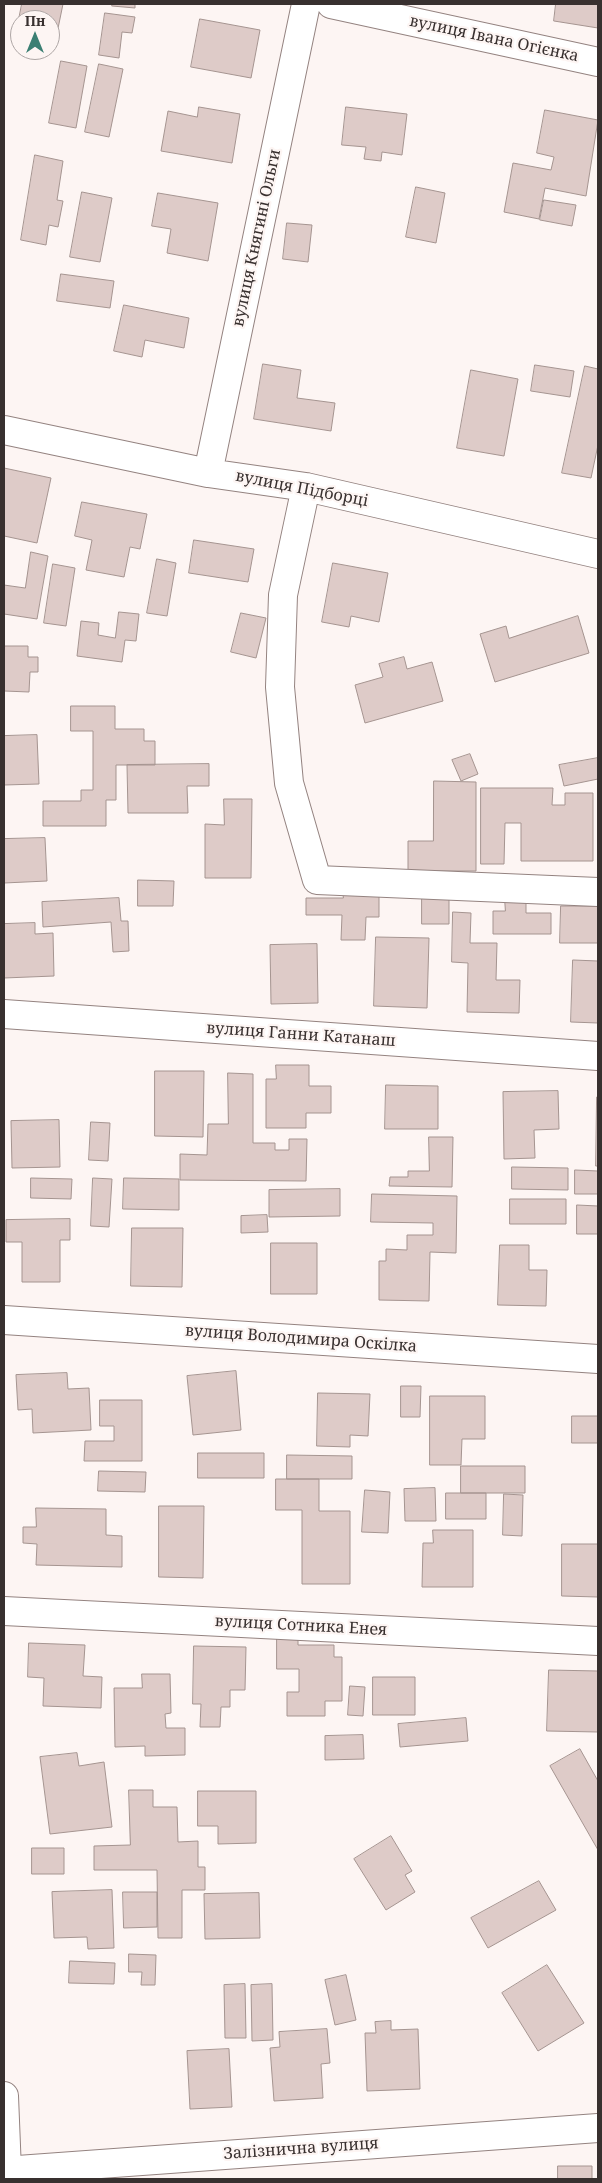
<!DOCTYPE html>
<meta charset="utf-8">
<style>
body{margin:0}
#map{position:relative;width:602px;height:2183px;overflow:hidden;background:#fdf5f3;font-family:"Noto Serif",serif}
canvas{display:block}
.frame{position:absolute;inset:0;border:5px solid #38302f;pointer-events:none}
.north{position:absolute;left:10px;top:10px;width:50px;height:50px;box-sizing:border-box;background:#fdf5f3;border:1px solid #aea6a5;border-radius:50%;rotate:0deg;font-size:14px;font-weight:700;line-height:20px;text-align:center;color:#38302f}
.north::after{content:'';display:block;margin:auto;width:18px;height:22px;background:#3b7f73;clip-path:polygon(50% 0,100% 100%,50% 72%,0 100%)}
</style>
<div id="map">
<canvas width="602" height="2183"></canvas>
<div class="frame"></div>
<div class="north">Пн</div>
</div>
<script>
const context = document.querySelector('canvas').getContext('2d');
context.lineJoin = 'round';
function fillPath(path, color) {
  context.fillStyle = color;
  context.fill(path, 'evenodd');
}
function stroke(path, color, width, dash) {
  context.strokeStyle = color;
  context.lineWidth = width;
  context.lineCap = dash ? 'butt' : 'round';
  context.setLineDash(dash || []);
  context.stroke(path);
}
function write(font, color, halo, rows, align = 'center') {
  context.font = font + ' "Noto Serif",serif';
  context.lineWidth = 4.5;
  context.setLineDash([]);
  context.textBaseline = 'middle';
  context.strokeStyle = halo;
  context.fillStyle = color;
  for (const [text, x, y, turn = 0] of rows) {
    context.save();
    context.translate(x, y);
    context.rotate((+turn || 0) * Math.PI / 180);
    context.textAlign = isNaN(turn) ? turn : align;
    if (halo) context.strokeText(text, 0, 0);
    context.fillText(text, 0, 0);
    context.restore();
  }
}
const building = new Path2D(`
 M22 4H63L55 43 50 42V20H20V36L16 35Z
 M113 4H135V8L112 6Z
 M556 4H598V28L554 21Z
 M105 13 135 17 132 33 122 32 119 58 99 55Z
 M200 19 260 30 251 78 191 67Z
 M61 61 87 66 76 128 49 123Z
 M99 64 123 69 109 137 85 132Z
 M199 107 240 114 232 163 161 151 168 111 197 117Z
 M346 107 407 114 402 155 382 152 381 161 364 159 366 147 342 145Z
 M545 110 598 120 586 196 545 188 539 219 504 212 513 163 551 170 554 157 537 153Z
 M35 155 63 161 57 200 63 201 58 227 49 225 46 245 21 240Z
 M416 187 445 193 436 243 406 237Z
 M82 192 112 198 100 262 70 257Z
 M158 193 218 203 208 261 167 253 171 229 152 226Z
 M544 200 576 205 572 226 540 220Z
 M287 223 312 225 308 262 283 259Z
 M61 274 114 281 110 308 57 301Z
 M124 305 189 318 184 348 145 340 142 357 114 351Z
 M263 364 301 370 297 398 335 403 331 431 254 419Z
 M535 365 574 371 570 397 531 391Z
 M585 366 598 369V445L591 478 562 473Z
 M471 370 518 379 504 456 457 448Z
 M4 468 51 478 37 543 4 536Z
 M82 502 147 514 140 549 130 547 124 577 86 570 92 540 75 536Z
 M194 540 254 549 248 582 189 573Z
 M31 552 48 556 37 619 4 614V585L25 588Z
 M157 559 176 563 167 616 147 613Z
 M333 563 388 573 379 622 351 616 349 627 322 622Z
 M53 564 75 568 66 626 44 623Z
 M119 612 139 614 136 641 125 640 122 662 77 656 81 621 99 623 98 635 115 638Z
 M241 613 266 618 256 658 231 652Z
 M578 616 589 653 495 682 480 634 506 626 509 638Z
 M4 646H28V657H38V672H30L29 692 4 691Z
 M404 657 407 669 432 662 443 701 365 723 355 685 383 677 379 664Z
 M71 706H115V729H144V741H155V765H116V800H106V826H43V801H81V790H93V731H71Z
 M37 735 39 784 4 785V736Z
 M470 754 478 774 461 781 452 760Z
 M598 758V779L564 786 559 765Z
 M209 764V786H187L188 813H128L127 765Z
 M434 781 476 782V871H408V841H433Z
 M481 788H553L552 805H565V793H593V861H521V823H505L504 864H481Z
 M224 799H252L251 878H205V824L224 825Z
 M45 838 47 881 4 883V839Z
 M138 880 174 881 173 906H138Z
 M343 891H379V917H366L365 940H341L342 915H306V898H343Z
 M422 896H449V924H422Z
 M119 898 121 921H128L129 951 113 952 111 922 43 927 42 902Z
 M505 899H526V913H551V934H493V911H505Z
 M561 906H598V943H560Z
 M453 912 471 913 470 943H497L496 980H520L519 1013 467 1012 468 963 452 962Z
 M35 923V934L53 933 54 976 4 978V924Z
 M376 937 429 938 427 1008 374 1006Z
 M317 944 318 1003 271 1004 270 945Z
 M573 960 598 961V1023L571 1022Z
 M276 1065H309V1086H331V1113H306V1128H266V1079H276Z
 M155 1071H204L203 1137 155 1136Z
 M228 1073 253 1074V1143H275V1150H289V1139H307L306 1181 180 1180V1154L207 1155 208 1124H228Z
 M386 1085 438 1086V1129H385Z
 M558 1091 559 1129 534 1130 535 1158 504 1159 503 1092Z
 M597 1097H598V1166H596Z
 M59 1120 60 1167 12 1168 11 1121Z
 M91 1122 110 1123 108 1161 89 1160Z
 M429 1137H453L452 1187 389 1186 390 1177H408V1171H429Z
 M512 1167 568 1168V1190L512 1189Z
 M575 1170 598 1171V1194H575Z
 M31 1178 72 1179 71 1199 31 1198Z
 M93 1178 112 1179 109 1227 91 1226Z
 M124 1178 179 1179V1210L123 1209Z
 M340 1189V1216L269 1217V1190Z
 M372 1194 457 1196 456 1253 430 1252 429 1301 379 1300V1261H386V1249L407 1250V1235H433V1223L371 1222Z
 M510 1199H566V1224H510Z
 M577 1205 598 1206V1234H577Z
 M267 1215 268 1232 241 1233V1216Z
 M70 1219V1240H60V1282H22V1242H6V1220Z
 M132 1228H183L182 1287 131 1286Z
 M271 1243H317V1294H271Z
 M500 1245H529V1270H547L546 1306 498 1305Z
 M236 1371 241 1430 193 1435 187 1376Z
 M67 1373 68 1389 89 1388 91 1430 33 1433 32 1409 18 1410 16 1375Z
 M401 1386H421L420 1417H401Z
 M318 1393 370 1394 368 1436 350 1435V1447L317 1446Z
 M430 1396H485V1439H462L461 1465H430Z
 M100 1400H142V1461H84L85 1441H114V1426H100Z
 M572 1416H598V1443H572Z
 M198 1453H264V1478H198Z
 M287 1455 352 1456V1479H287Z
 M461 1466H525V1493H461Z
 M99 1471 146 1472 145 1492 98 1491Z
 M276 1479H319V1511H350V1584H302V1510H276Z
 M435 1488 436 1521H405L404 1489Z
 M365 1490 390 1492 388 1533 362 1532Z
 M446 1493H486V1519H446Z
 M504 1494 523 1495 522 1536 503 1535Z
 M159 1506H204L203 1578 159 1577Z
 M36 1508 106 1509V1535L122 1536V1567L36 1565 37 1544 23 1543V1527H36Z
 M433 1530H473V1587H422L423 1543H433Z
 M562 1544H598V1597L562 1596Z
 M277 1633H298V1645H334V1657H342V1701H325V1716H287V1692H299V1669H277Z
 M29 1643 85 1645 83 1676 102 1677 101 1708 43 1706 44 1678 28 1677Z
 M194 1646 246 1647 245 1690H230V1707H221L220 1727H200L201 1704H193Z
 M549 1670 598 1671V1732L547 1731Z
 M142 1674H170L171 1713 165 1714 166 1728H185V1755L145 1756V1746L115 1747 114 1688H142Z
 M373 1677H415V1715H373Z
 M350 1686 365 1687 363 1716 348 1715Z
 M466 1718 468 1741 400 1747 398 1724Z
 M363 1735 364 1759 325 1760V1736Z
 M580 1749 598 1781V1850L550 1766Z
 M77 1753 79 1766 104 1762 112 1827 50 1834 40 1757Z
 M129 1790H153V1807H177L178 1842 198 1841V1867H205V1890H182V1938H158L157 1870H94V1846L130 1845Z
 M198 1791H256V1843L218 1844V1826H198Z
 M391 1836 412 1871 405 1875 415 1892 386 1910 354 1859Z
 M32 1848H64V1874H32Z
 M539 1881 556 1910 488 1948 471 1918Z
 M112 1890 114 1948 88 1949 87 1937 54 1938 52 1892Z
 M123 1892H157V1927L124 1928Z
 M259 1893 260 1938 205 1939 204 1894Z
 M129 1954 156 1955 155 1985H141L142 1972H129Z
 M70 1961 115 1963 114 1984 69 1983Z
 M547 1965 584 2023 538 2051 502 1993Z
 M346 1975 356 2020 335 2025 325 1980Z
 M245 1984 246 2038H225L224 1985Z
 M272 1984 273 2040 252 2041 251 1985Z
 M391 2021V2030L418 2029 420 2089 367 2091 365 2033H376L375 2022Z
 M327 2029 330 2063 321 2064 323 2098 274 2101 270 2048 280 2047 279 2032Z
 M229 2049 232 2107 190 2109 187 2051Z
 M558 2166H592V2179H558Z`);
const minor = new Path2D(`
 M331 4 598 62
 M4 430 208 473 306 487 598 554
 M208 473 306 4
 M306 487 283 595 280 687 289 783 317 880 598 892
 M4 1014 598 1056
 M4 1320 598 1359
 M4 1611 598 1641
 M4 2096 7 2171`);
const secondary = new Path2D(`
 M4 2171 598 2128`);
const streetNames = [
 ["вулиця Івана Огієнка",494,39,12],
 ["вулиця Княгині Ольги",257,238,-78],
 ["вулиця Підборці",302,489,11],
 ["вулиця Ганни Катанаш",301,1035,4],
 ["вулиця Володимира Оскілка",301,1339,4],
 ["вулиця Сотника Енея",301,1626,3],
 ["Залізнична вулиця",301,2149,-4]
];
fillPath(building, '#decbc8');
stroke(building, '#a59490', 1);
stroke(minor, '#948380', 30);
stroke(secondary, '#948380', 30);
stroke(minor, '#fff', 28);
stroke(secondary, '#fff', 28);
write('16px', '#38302f', '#fdf5f3', streetNames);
</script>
